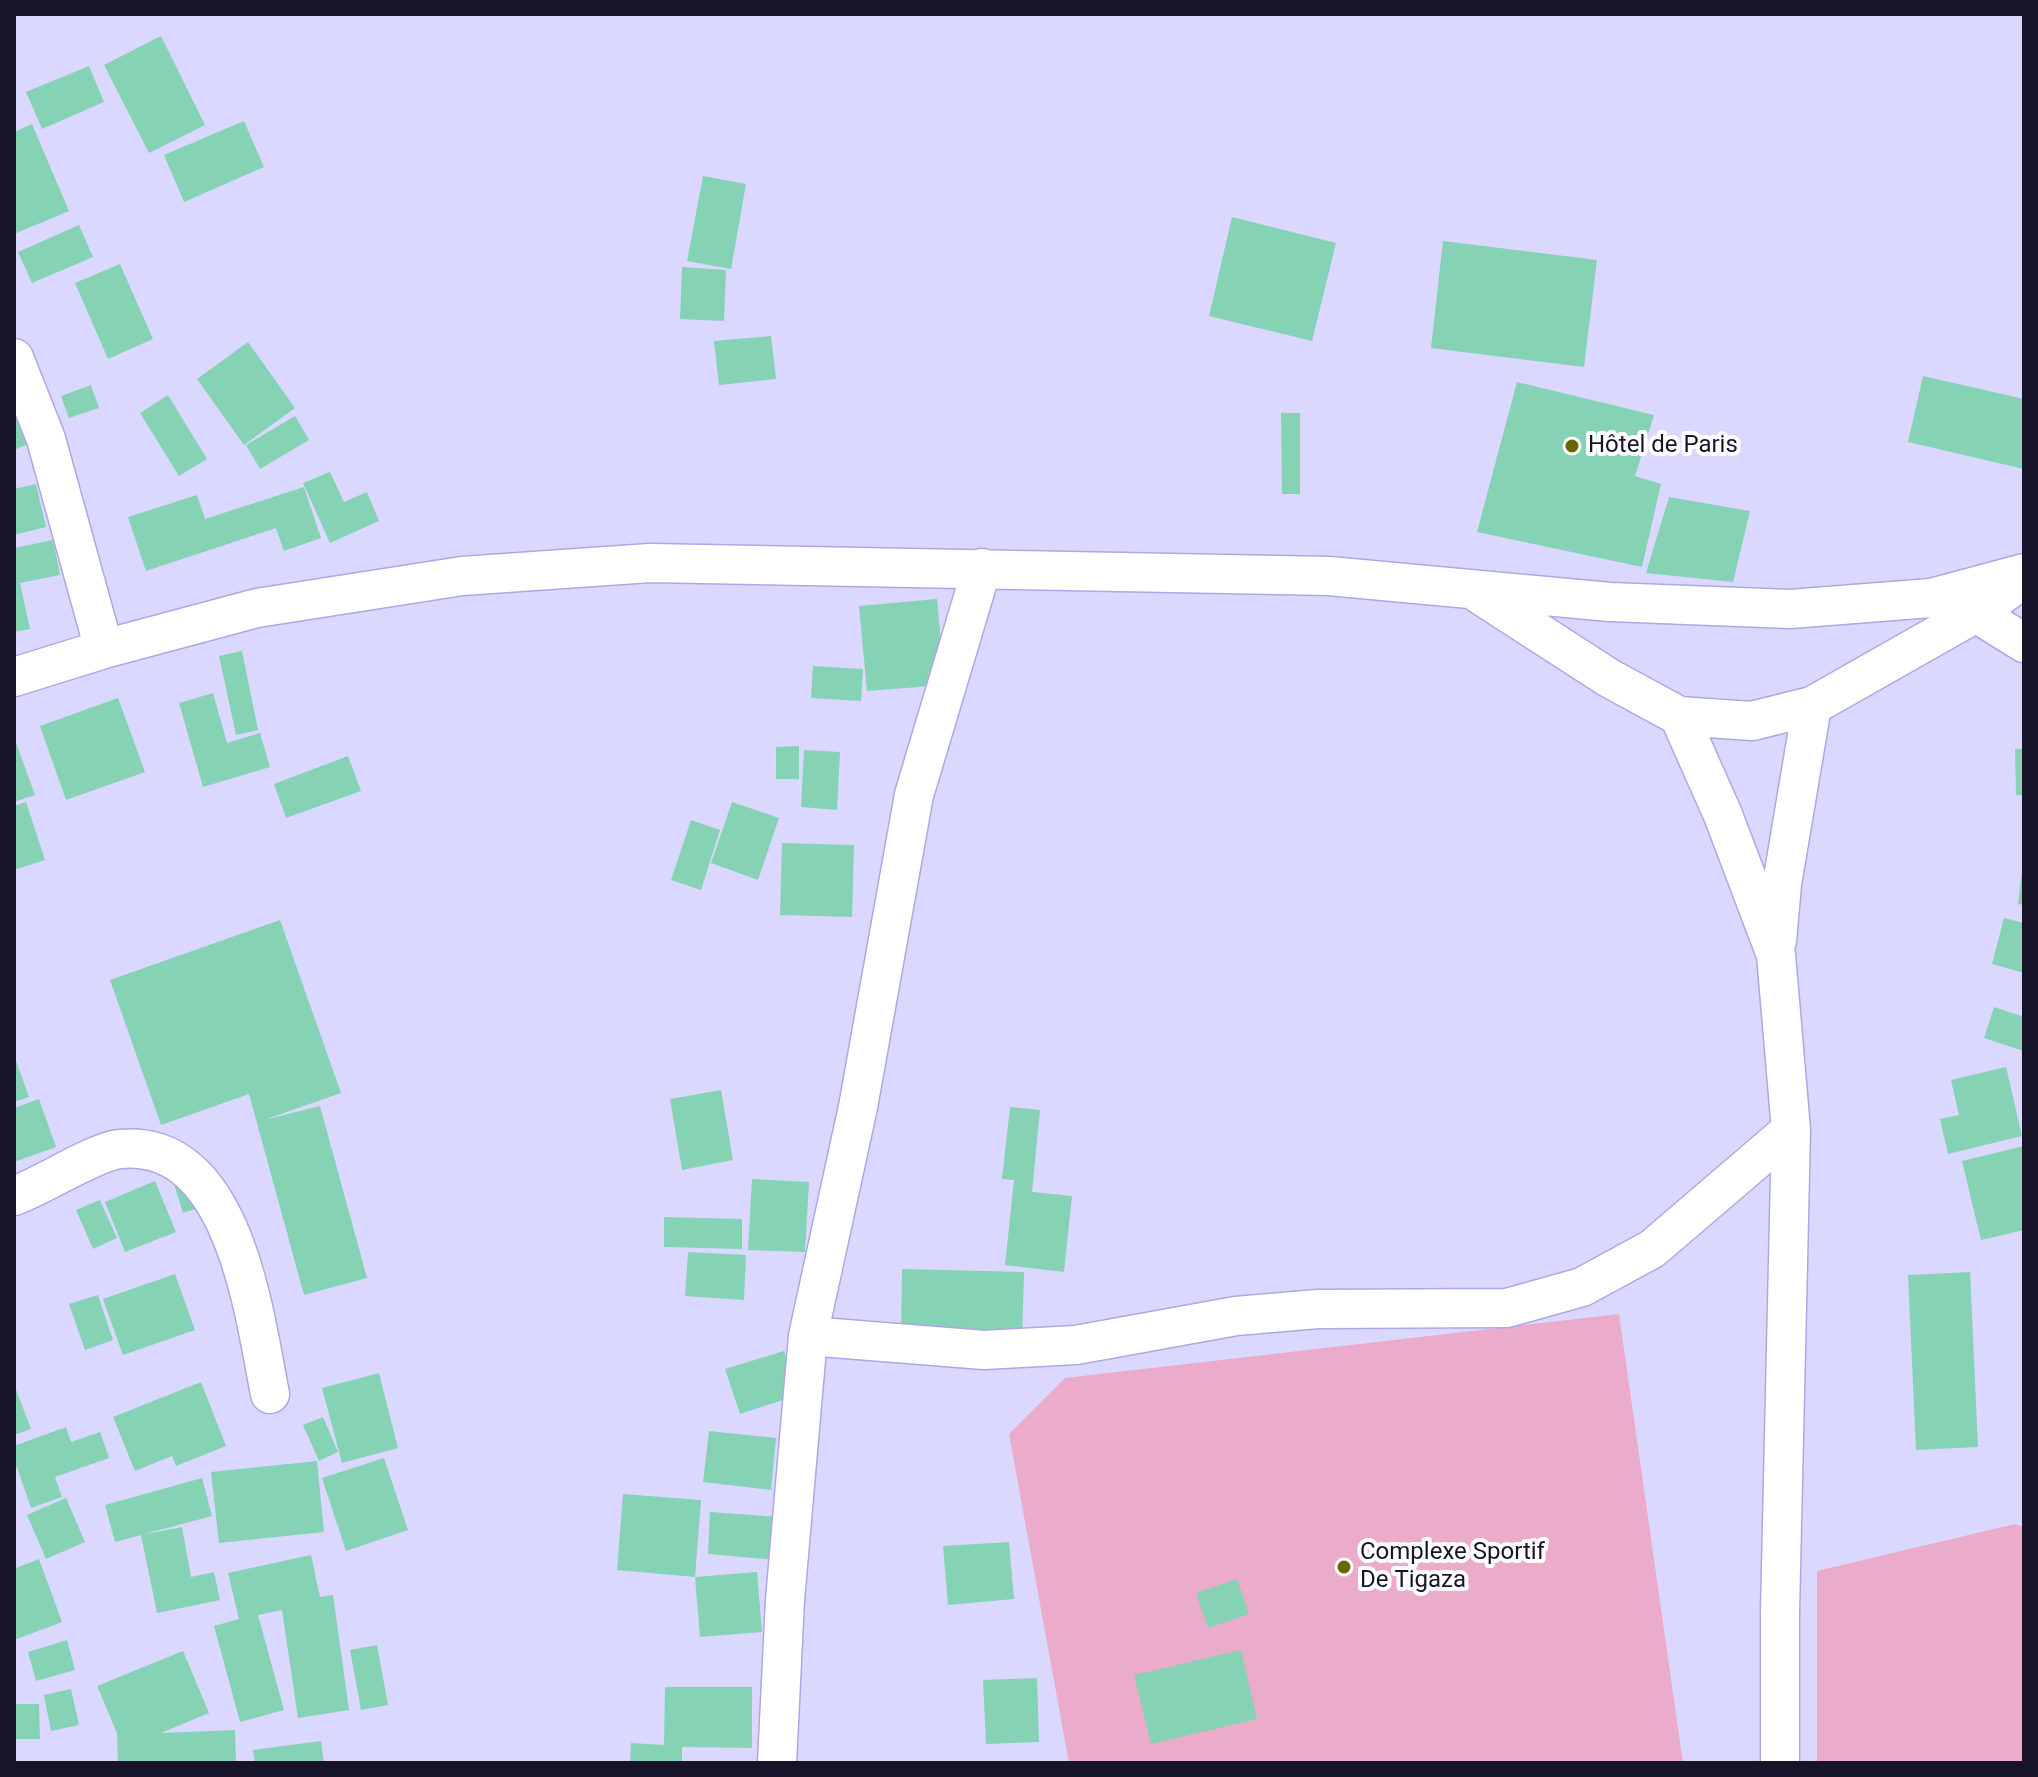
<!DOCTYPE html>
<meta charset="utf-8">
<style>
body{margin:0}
#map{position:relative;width:2038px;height:1777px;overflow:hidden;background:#dbd8ff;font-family:Roboto,sans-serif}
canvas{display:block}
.frame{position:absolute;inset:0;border:16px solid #17142a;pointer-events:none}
</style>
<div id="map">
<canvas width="2038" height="1777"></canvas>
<div class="frame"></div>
</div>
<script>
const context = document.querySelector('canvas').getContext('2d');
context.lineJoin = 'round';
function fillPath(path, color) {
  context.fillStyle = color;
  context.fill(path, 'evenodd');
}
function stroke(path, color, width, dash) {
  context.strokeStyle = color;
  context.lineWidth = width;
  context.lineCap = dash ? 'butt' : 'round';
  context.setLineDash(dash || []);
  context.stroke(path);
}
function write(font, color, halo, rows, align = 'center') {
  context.font = font + ' Roboto,sans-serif';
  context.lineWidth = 8;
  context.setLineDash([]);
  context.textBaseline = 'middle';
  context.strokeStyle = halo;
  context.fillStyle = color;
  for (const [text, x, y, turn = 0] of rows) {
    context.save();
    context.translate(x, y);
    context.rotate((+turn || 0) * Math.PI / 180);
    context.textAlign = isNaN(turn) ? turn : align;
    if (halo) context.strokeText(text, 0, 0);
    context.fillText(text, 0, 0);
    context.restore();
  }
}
const green = new Path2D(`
 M1619 1314 1683 1763H1069L1009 1434 1065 1378Z
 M2015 1524 2024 1527V1763H1817V1571Z`);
const building = new Path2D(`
 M161 36 205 125 149 153 104 65Z
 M89 66 104 102 42 129 26 92Z
 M244 121 264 167 184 202 164 155Z
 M32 124 69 211 14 234V132Z
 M703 176 746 184 731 269 687 261Z
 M1232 217 1336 243 1312 341 1209 316Z
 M79 225 93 257 32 283 18 252Z
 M1443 241 1597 260 1584 367 1431 348Z
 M120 264 153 339 108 359 75 283Z
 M682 267 726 270 724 321 680 319Z
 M771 336 776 379 719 385 714 341Z
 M248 342 295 408 244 445 197 379Z
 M1923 376 2024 399V469L1908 442Z
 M1517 382 1654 415 1635 476 1661 484 1642 567 1477 532Z
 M91 385 99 408 69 418 61 396Z
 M168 395 207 459 179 476 140 413Z
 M14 407 30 443 14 450Z
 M1281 413H1300V494H1282Z
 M295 416 309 440 260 469 246 445Z
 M330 472 344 502 367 492 379 521 330 543 303 483Z
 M36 484 46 527 14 535V489Z
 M304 487 321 538 284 551 276 528 146 571 128 517 197 495 205 519Z
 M1669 497 1750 511 1733 582 1646 573Z
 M53 540 60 575 20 583 30 629 14 632V548Z
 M937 599 945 685 867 691 859 606Z
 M242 651 258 730 236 735 219 656Z
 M813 666 863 669 861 701 811 698Z
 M213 693 227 743 260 733 270 767 203 787 179 703Z
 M118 698 145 772 66 800 40 726Z
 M14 737 35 795 14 802Z
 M799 746V779H776V747Z
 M2015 749H2024V795H2016Z
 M804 750 840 752 837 810 801 807Z
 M348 756 361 791 286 818 274 784Z
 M26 802 45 860 14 870V806Z
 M732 802 779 818 758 880 711 863Z
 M691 820 720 830 701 890 671 880Z
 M782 843 854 845 852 917 780 915Z
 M2022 871H2024V905L2018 904Z
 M2004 918 2024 923V973L1992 964Z
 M280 920 341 1093 264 1120 320 1106 367 1278 304 1295 249 1094 161 1125 110 980Z
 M1994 1007 2024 1017V1051L1984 1038Z
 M14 1055 29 1097 14 1102Z
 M2006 1067 2022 1136 1948 1154 1940 1119 1959 1115 1951 1080Z
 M721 1090 733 1160 682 1170 670 1099Z
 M39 1099 56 1147 14 1162V1108Z
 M1010 1107 1040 1110 1032 1192 1072 1196 1064 1272 1005 1265 1014 1180 1002 1179Z
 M2024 1146V1230L1981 1240 1962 1161Z
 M199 1176 208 1205 183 1213 174 1184Z
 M752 1179 809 1182 805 1252 748 1250Z
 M155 1181 176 1232 125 1252 105 1202Z
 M100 1200 117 1238 93 1249 76 1210Z
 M664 1217 742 1219V1249L664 1247Z
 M688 1252 746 1255 744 1300 685 1296Z
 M902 1269 1024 1272 1022 1343 901 1339Z
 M1970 1272 1978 1447 1916 1450 1908 1275Z
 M175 1274 195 1330 123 1355 103 1299Z
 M98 1295 113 1340 85 1350 69 1304Z
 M784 1351 798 1395 740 1414 725 1369Z
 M379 1373 398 1448 342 1463 322 1388Z
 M201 1382 226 1446 176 1466 172 1456 135 1471 113 1417Z
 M14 1384 31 1429 14 1435Z
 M323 1417 338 1452 319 1461 303 1425Z
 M66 1427 71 1442 100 1432 109 1458 55 1477 62 1497 31 1508 14 1459V1446Z
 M709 1431 776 1438 771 1490 703 1482Z
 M384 1458 408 1530 346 1551 322 1478Z
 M317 1461 324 1532 219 1543 211 1472Z
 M202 1478 212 1516 115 1542 105 1505Z
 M623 1494 701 1500 695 1577 617 1570Z
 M66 1498 85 1542 46 1559 27 1515Z
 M710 1512 779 1517 776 1560 708 1554Z
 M182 1527 191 1577 214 1572 220 1600 157 1613 141 1535Z
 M1009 1542 1014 1599 948 1605 943 1546Z
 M311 1555 320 1597 333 1595 349 1710 298 1718 282 1610 258 1615 284 1710 240 1722 214 1626 239 1619 228 1573Z
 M39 1559 62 1622 14 1640V1569Z
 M757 1572 762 1632 700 1637 695 1577Z
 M1237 1579 1249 1614 1208 1628 1196 1593Z
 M67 1640 75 1670 36 1681 28 1652Z
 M377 1645 388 1705 361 1710 350 1650Z
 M1241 1650 1257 1719 1151 1744 1134 1675Z
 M183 1651 209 1713 161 1733 235 1730 236 1763H118L117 1733 97 1686Z
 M1037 1678 1039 1742 986 1744 983 1680Z
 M665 1687H752V1748L682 1747V1763H630L631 1743 664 1745Z
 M71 1689 79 1725 51 1731 44 1695Z
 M14 1704H39L40 1739H14Z
 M321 1741 324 1763H255L253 1750Z`);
const minor = new Path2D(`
 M14 358 46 439 104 649
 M1479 594 1609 678 1679 716 1752 721 1812 706 1976 613 2015 585
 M1976 613 2024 643
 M14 677 104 649 257 608 462 576 650 563 1329 576 1610 602 1790 609 1931 598 2024 573
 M1679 716 1723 815 1776 955 1791 1130 1780 1612V1763
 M1777 941 1782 884 1812 706
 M14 1196C42 1186 96 1151 120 1149 234 1138 254 1313 270 1394
 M808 1336 984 1350 1076 1345 1236 1316 1318 1309 1507 1308 1582 1287 1652 1249 1791 1130
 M777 1763 785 1600 808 1336 858 1107 914 795 982 568`);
const markers = [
 [1572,446,8,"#686600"],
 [1344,1567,8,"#686600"]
];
const poiNames = [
 ["Hôtel de Paris",1588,446],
 ["Complexe Sportif",1360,1553],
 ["De Tigaza",1360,1581]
];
fillPath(green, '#ebabcb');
fillPath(building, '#85d2b5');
stroke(minor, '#ada8e5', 41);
stroke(minor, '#fff', 38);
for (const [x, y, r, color] of markers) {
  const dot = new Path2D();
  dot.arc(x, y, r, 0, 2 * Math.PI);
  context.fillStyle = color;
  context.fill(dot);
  stroke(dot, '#fefefe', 3);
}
write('24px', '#17142a', '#fefefe', poiNames, 'left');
</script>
